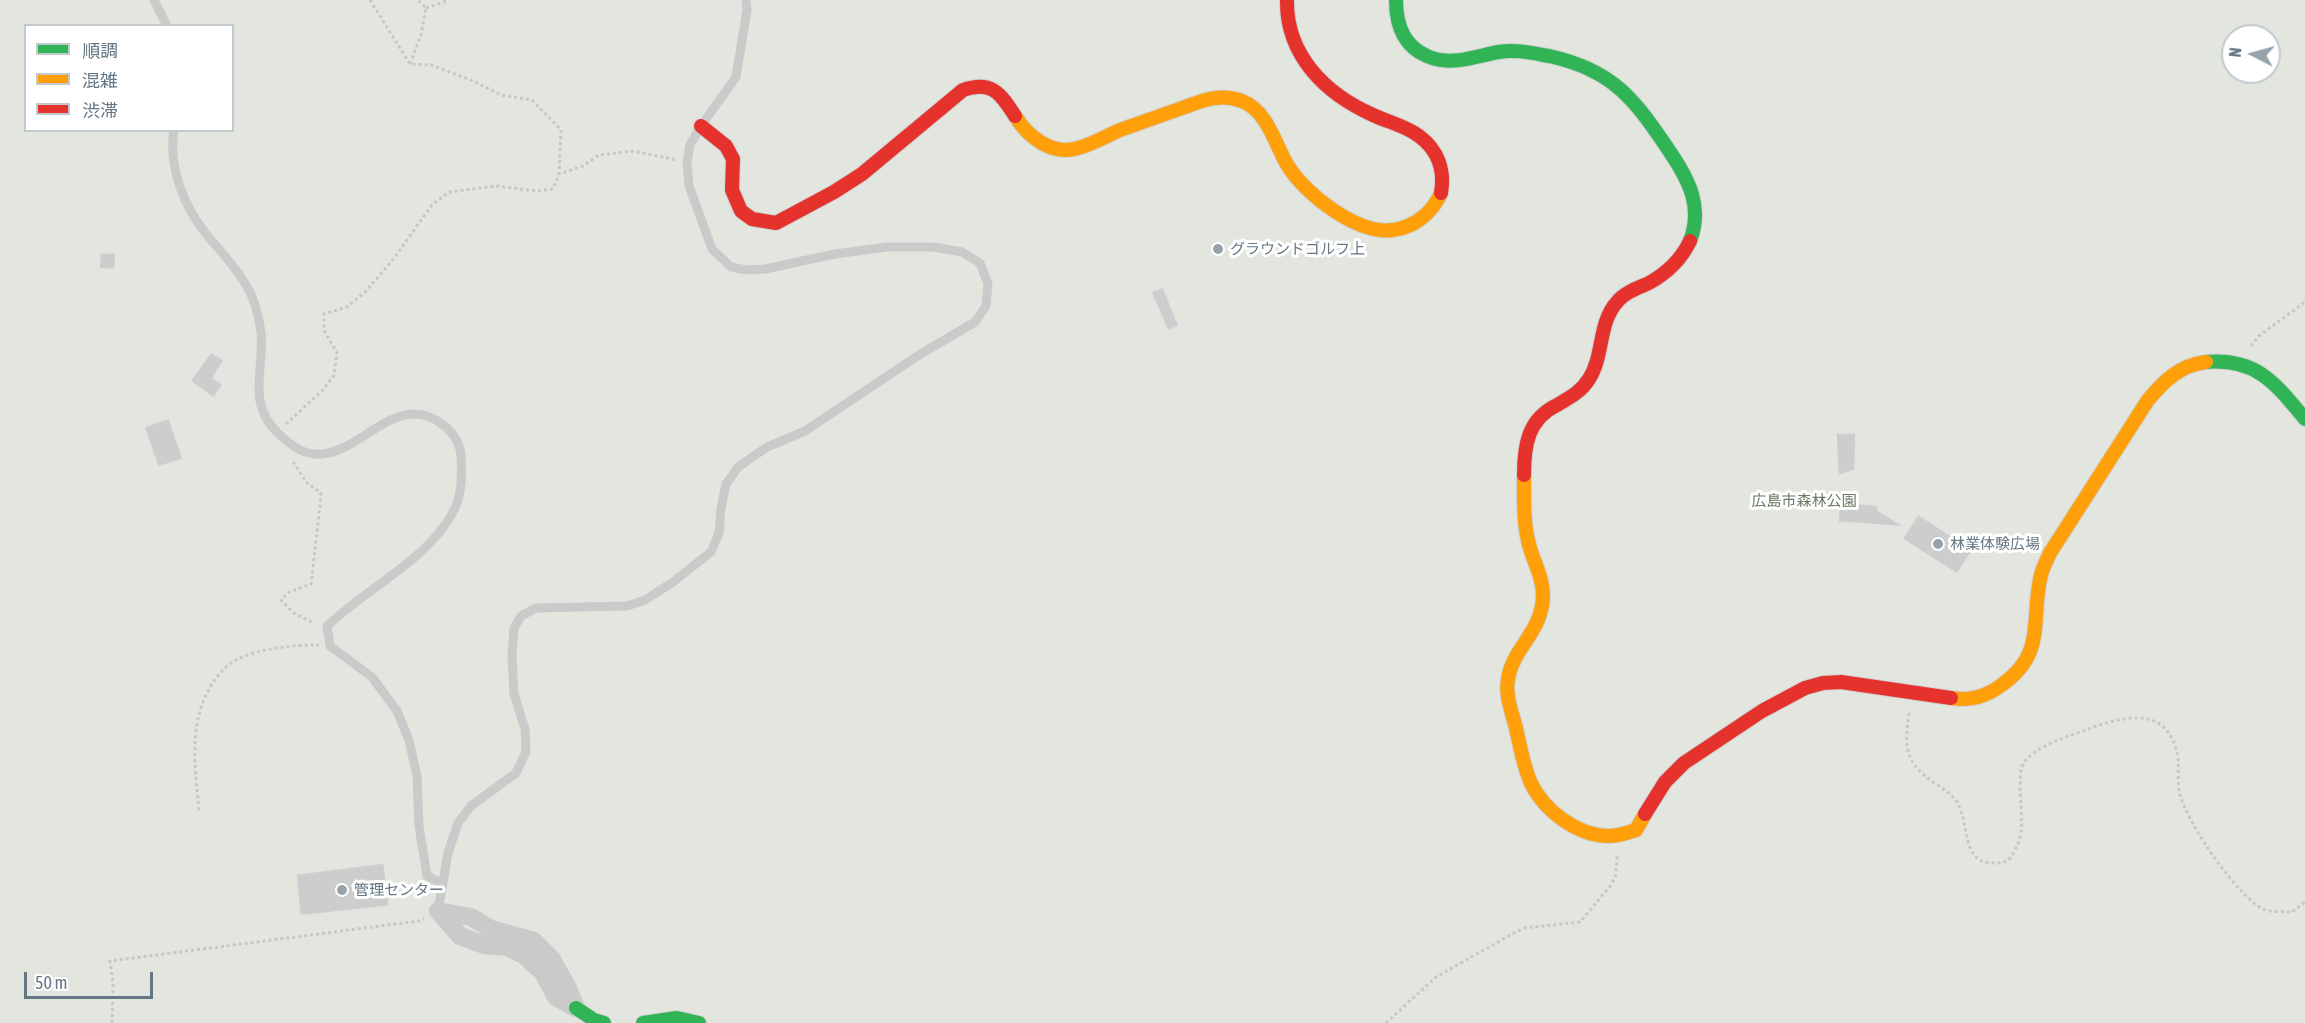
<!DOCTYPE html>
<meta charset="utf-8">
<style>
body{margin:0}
#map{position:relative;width:2305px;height:1023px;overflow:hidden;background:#f4f4f2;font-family:"Asap Condensed","Noto Sans JP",sans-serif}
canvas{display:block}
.legend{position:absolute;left:24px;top:24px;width:210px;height:108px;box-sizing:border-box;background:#fff;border:2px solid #c1c9cd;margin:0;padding:8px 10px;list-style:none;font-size:18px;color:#647783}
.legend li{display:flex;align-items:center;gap:12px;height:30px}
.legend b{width:30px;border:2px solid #c1c9cd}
.north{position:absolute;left:2221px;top:24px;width:60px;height:60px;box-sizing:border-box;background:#fff;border:2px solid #c1c9cd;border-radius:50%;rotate:276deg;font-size:16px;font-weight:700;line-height:24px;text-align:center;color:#647783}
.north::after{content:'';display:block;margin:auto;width:21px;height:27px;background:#96a3aa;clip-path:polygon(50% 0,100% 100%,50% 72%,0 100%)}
.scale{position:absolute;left:24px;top:972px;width:129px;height:27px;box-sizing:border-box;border:3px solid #647783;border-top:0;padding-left:8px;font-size:18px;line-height:21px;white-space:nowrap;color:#647783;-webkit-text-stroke:4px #fff;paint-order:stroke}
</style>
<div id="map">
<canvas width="2305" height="1023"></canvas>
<ul class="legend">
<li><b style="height:8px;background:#30b455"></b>順調</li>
<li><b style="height:8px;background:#ff9f0a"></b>混雑</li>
<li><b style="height:8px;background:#e5322d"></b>渋滞</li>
</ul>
<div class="north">N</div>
<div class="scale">50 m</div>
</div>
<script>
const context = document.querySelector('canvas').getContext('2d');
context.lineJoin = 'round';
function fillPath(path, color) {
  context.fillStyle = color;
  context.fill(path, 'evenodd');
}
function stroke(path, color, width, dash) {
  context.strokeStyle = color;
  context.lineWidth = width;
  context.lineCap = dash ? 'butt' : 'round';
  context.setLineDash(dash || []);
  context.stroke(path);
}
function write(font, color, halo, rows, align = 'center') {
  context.font = font + ' "Asap Condensed","Noto Sans JP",sans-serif';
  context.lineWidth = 6;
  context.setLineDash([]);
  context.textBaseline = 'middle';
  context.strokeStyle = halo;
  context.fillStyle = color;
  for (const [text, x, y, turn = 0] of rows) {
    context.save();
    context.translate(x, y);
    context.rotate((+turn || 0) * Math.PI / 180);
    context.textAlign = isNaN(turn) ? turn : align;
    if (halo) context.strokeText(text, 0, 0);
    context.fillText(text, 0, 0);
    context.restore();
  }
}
const green = new Path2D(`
 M0 0H2305V1023H0ZM26 26H232V130H26ZM2233 36H2269V72H2233Z`);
const building = new Path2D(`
 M100 253H116L115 269H99Z
 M1163 287 1179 326 1168 331 1151 292Z
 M211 352 224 360 213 378 223 384 214 398 190 381Z
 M169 418 183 459 158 467 144 427Z
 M1836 433H1856L1855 470 1838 476Z
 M1839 502 1878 505V510L1905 527 1838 522Z
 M1918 514 1973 550 1957 574 1902 539Z
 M384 863 389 906 300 916 296 874Z`);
const path = new Path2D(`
 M370 0 410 64 431 65 471 80 501 95 532 100 561 130 559 174
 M426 8 449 0
 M410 64 421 35 426 8 418 0
 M2251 346 2259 336 2305 302
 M286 424 323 390 334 375 337 353 324 330V314L347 307 365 292 392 261 432 205 449 192 496 186 537 191 553 189 559 174 583 166 599 155 632 151 677 160
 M293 462 307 483 321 493 320 505 311 584 289 592 281 600 294 613 315 624
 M1909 713C1904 749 1905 763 1936 784 1943 789 1952 794 1957 802 1972 828 1958 873 2008 861 2014 853 2020 842 2021 832 2024 815 2015 772 2025 761 2039 744 2073 735 2094 727 2131 714 2170 708 2178 758 2179 770 2177 783 2180 795 2189 825 2234 892 2261 908 2268 913 2284 911 2292 912L2305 902
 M199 810C196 781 192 748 198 719 202 697 217 669 238 659 261 648 293 645 319 645
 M112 1023 113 984 110 961 419 921 424 919
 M1386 1023 1436 977 1512 934 1525 928 1580 922 1611 885 1616 875 1617 856`);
const lane = new Path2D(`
 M154 0 167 26
 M174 130C168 167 184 207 207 235 221 252 235 266 246 285 254 298 259 317 261 332 265 370 245 404 280 435 292 446 305 456 323 454 366 449 399 388 446 427 455 435 461 445 461 458 462 472 462 489 457 503 437 555 366 588 327 626L330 646 372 677 397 711 409 740 417 776 419 826 427 876 443 884
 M438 911 448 853 458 823 471 806 516 773 526 752 525 729 514 694 512 656 514 628 521 616 536 608 627 606 645 600 673 582 711 552 719 533 721 508 726 484 738 467 767 447 805 431 919 355 975 322 986 306 988 284 980 263 962 252 933 247H887L835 254 765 269 746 270 731 267 712 249 689 186 687 162 690 145 701 126 736 77 747 10 746 0`);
const street = new Path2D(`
 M438 911 471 917 491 929 534 941 551 958 568 988 576 1008
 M438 911 460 936 484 945 507 947 525 956 543 973 556 997 576 1008`);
const fast = new Path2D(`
 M1396 0C1396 24 1403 46 1427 56 1451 67 1475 56 1499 52 1515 49 1532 53 1549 56 1614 70 1635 100 1670 152 1689 180 1703 207 1690 241
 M2206 362C2257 358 2275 383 2305 419
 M576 1008 594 1020 604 1023
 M643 1023 677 1018 699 1023`);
const slow = new Path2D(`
 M1015 116C1028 137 1052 156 1078 148 1093 144 1106 136 1120 130 1142 122 1163 115 1185 107 1204 100 1221 93 1242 101 1268 111 1275 145 1288 166 1306 195 1358 235 1393 230 1415 227 1432 213 1441 193
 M1524 475C1524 499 1523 525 1530 548 1535 565 1543 578 1543 596 1542 633 1513 647 1508 679 1505 696 1512 712 1516 728 1520 746 1523 764 1530 781 1543 810 1577 836 1609 836 1618 836 1627 833 1636 830L1645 814
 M1951 698C1971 701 1986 697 2003 684 2047 652 2030 620 2041 575 2043 567 2047 560 2050 553L2148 400C2164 381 2180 365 2206 362`);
const jam = new Path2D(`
 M1287 0C1286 56 1326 94 1373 115 1388 122 1406 126 1419 136 1438 150 1445 170 1441 193
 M701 126 726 146 733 159 732 190 741 211 752 219 776 223 834 192 862 174 963 90C992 80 1001 94 1015 116
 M1524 475C1524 445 1528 419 1557 405 1569 398 1581 392 1589 379 1604 356 1598 323 1617 302 1625 292 1638 288 1649 283 1667 273 1681 260 1690 241
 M1645 814 1665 782 1684 763 1762 711 1805 688 1823 683 1841 682 1951 698`);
const markers = [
 [1218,249,6,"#96a3aa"],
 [1938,544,6,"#96a3aa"],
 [342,890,6,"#96a3aa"]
];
const poiNames = [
 ["グラウンドゴルフ上",1230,249],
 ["林業体験広場",1950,544],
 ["管理センター",354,890]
];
const parkNames = [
 ["広島市森林公園",1804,501]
];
fillPath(green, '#e3e6df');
fillPath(building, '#cccece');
stroke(building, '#e3e3e2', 1.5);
stroke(fast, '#d1d2d3', 16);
stroke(slow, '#d1d2d3', 16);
stroke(jam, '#d1d2d3', 16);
stroke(path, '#c6c7c8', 3, [3, 3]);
stroke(lane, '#c9caca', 9);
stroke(street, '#c9caca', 18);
stroke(fast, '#30b455', 14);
stroke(slow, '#ff9f0a', 14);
stroke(jam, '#e5322d', 14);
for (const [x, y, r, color] of markers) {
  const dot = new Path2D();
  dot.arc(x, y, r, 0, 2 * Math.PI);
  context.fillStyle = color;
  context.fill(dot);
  stroke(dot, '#fff', 2);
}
write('15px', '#647783', '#fff', poiNames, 'left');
write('15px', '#697a63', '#fff', parkNames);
</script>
